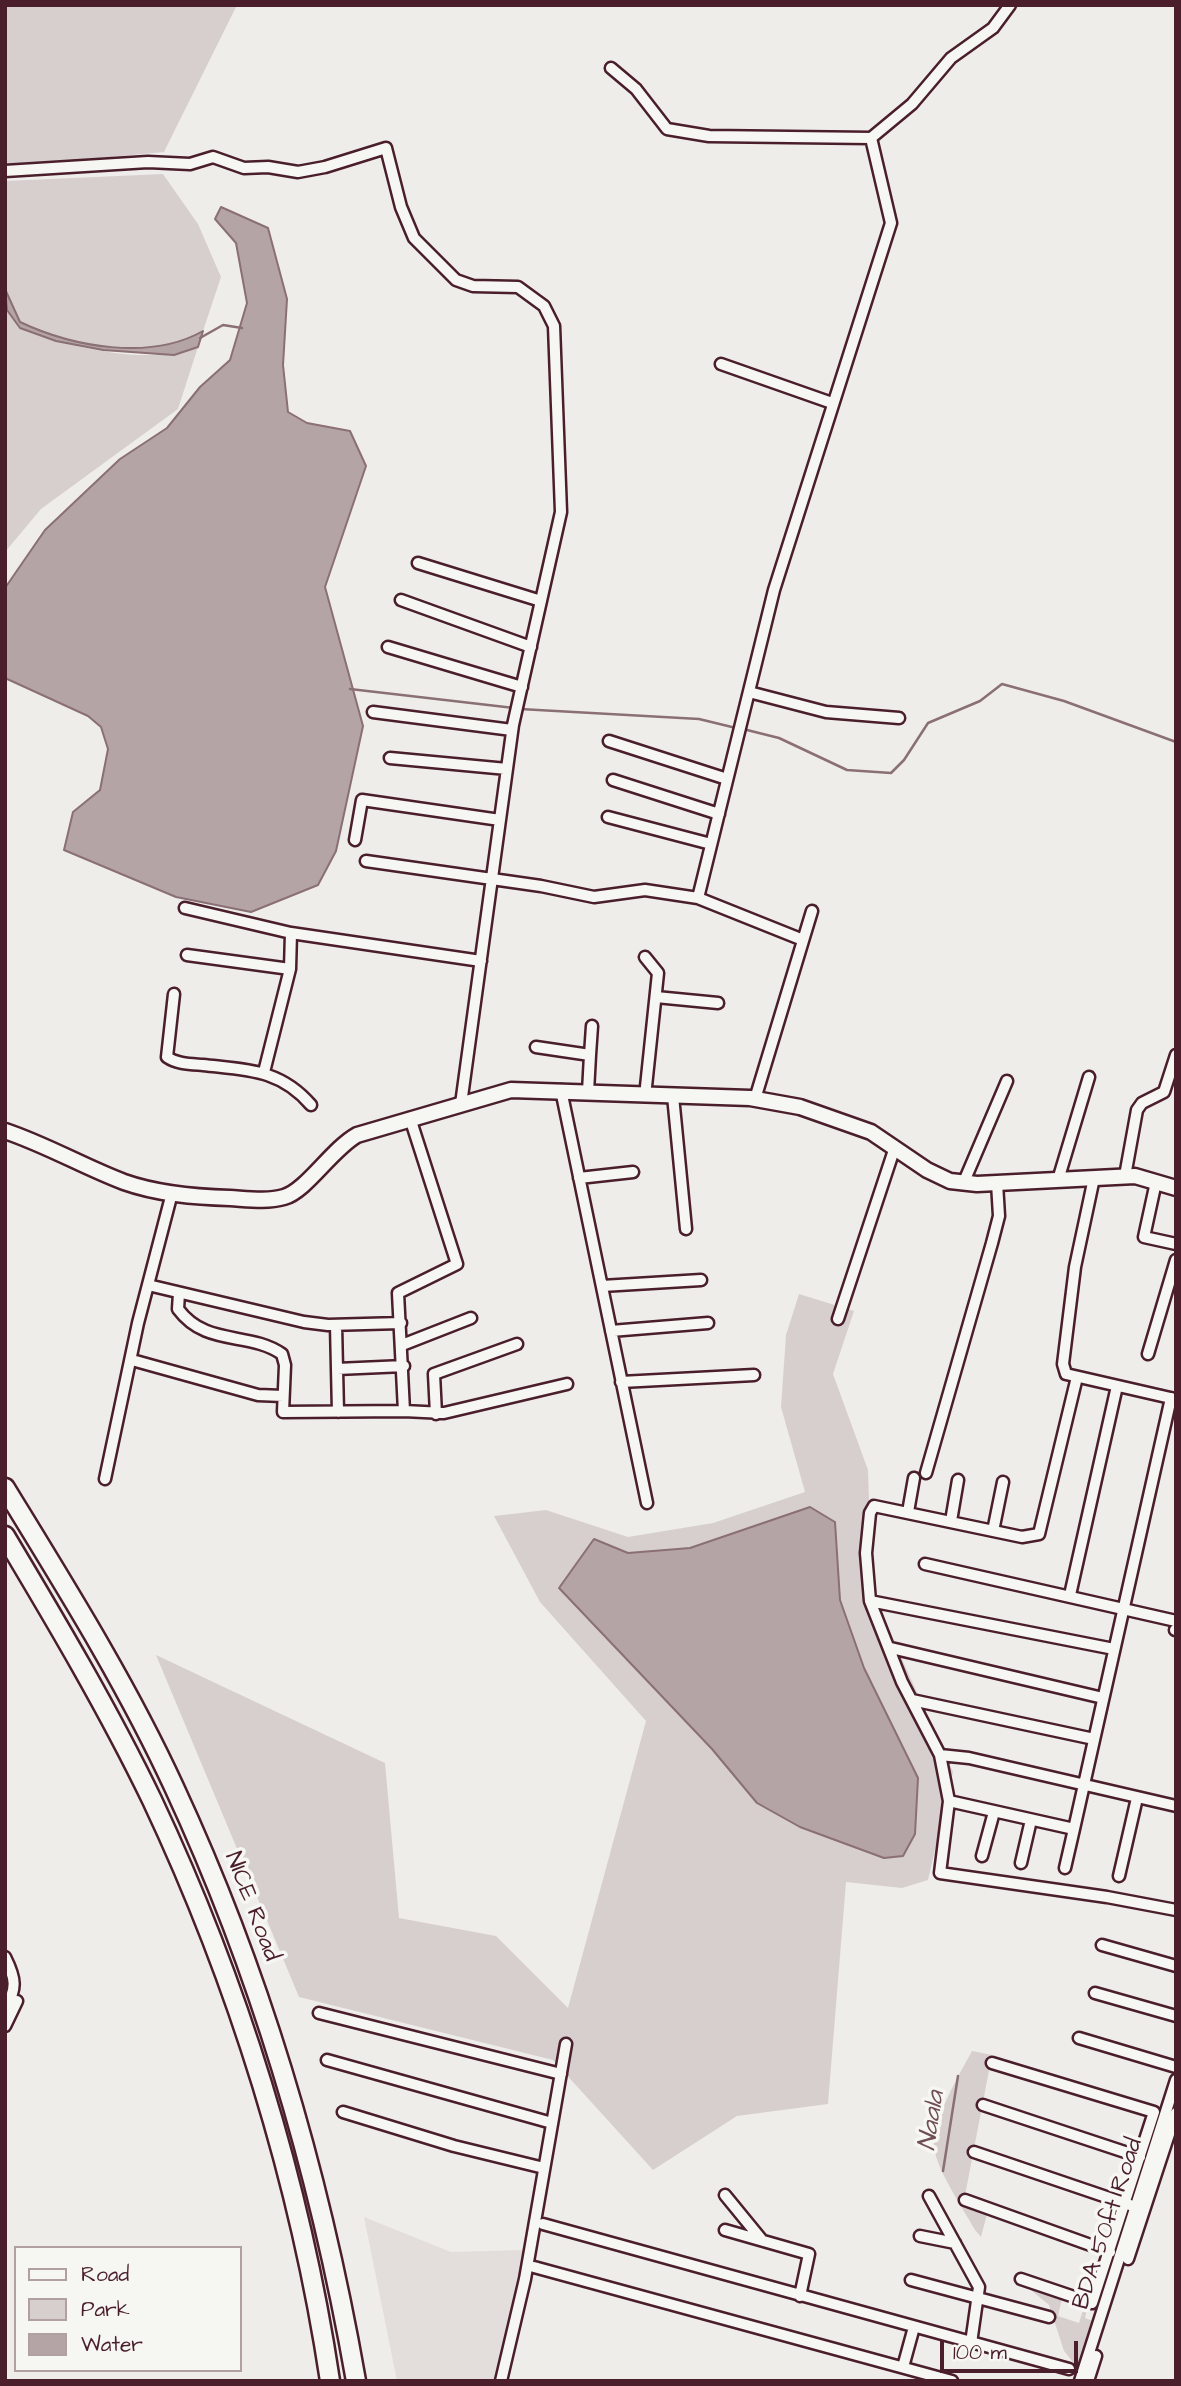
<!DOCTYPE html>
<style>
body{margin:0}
#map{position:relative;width:1181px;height:2386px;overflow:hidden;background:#efedea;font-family:"Architects Daughter",sans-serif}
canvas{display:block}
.frame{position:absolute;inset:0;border:7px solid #4a1f2b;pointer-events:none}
.legend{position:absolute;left:14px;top:2246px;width:228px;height:126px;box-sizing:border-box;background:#f6f6f2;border:2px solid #b1a0a2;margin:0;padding:9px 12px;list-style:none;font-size:21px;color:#4a1f2b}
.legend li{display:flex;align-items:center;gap:14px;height:35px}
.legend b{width:35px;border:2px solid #b1a0a2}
.scale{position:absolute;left:940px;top:2341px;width:138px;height:32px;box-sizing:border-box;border:4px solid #4a1f2b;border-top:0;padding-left:9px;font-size:21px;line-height:24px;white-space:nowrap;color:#4a1f2b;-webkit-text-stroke:5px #f6f6f2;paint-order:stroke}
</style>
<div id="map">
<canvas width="1181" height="2386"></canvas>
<div class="frame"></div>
<ul class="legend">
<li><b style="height:9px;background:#f6f6f2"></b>Road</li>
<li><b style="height:19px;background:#d7cfce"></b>Park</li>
<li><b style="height:19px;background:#b4a4a5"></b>Water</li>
</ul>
<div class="scale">100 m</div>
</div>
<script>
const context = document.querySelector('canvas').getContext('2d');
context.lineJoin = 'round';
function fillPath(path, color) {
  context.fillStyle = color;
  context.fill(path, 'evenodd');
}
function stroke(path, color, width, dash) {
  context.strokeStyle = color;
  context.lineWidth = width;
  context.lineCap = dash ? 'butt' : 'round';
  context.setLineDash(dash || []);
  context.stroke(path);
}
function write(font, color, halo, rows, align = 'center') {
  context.font = font + ' "Architects Daughter",sans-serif';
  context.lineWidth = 7;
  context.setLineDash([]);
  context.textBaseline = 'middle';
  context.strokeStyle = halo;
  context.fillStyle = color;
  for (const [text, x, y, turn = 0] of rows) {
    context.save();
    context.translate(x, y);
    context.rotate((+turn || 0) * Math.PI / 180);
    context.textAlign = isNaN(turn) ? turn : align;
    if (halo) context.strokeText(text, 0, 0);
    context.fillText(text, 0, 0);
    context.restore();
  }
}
const built = new Path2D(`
 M364 2217 451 2252 523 2250 517 2291 495 2381H397Z`);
const green = new Path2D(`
 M5 5H237L164 152 5 167Z
 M163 174 198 224 221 277 203 331C150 361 73 346 20 322L5 289V181Z
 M5 304 20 328C74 348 143 366 198 347L178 409 41 509 5 552Z
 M799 1294 854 1311 833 1374 868 1470 872 1593 953 1772 928 1880 902 1888 846 1882 828 2104 737 2116 653 2170 553 2060 299 1997 156 1655 385 1763 399 1918 496 1936 568 2008 646 1721 540 1602 494 1516 546 1510 628 1537 713 1523 805 1492 781 1407 786 1335ZM810 1507 835 1521 840 1600 864 1668 918 1778 903 1856 884 1858 800 1827 757 1803 712 1749 559 1588 594 1540 628 1553 690 1548Z
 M972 2051 992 2055 963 2206 987 2214 981 2237 975 2230C963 2208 937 2171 934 2147 931 2122 960 2073 972 2051Z
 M1015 2277 1063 2294 1058 2316 1079 2323 1085 2304 1088 2306 1085 2318 1096 2322 1080 2371 1064 2351 1049 2305Z`);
const water = new Path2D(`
 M221 207 268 228 287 299 283 365 288 412 307 423 350 431 366 466 325 587 363 726 336 851 318 885 251 912 176 897 64 850 73 812 100 790 108 749 101 727 88 716 5 678V588L45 530 120 459 167 428 200 387 230 360 247 303 236 243 215 219Z
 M5 289 20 322C73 347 150 361 203 331L198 347 174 355 103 350 56 341 20 328 7 310Z
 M810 1507 835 1522 840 1600 864 1668 918 1778 915 1834 903 1856 884 1858 800 1827 757 1803 712 1749 559 1588 594 1539 628 1553 690 1548Z`);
const stream = new Path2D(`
 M200 338 223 325 242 328
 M350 689 514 708
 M520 709 699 719 736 728
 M743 729 779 738 847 770 891 773 904 760 928 723 980 701 1002 684 1064 701 1176 742
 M943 2171 958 2076`);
const street = new Path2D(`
 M611 68 636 89 667 129 709 136 871 138 912 104 951 58 993 28 1010 5
 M5 171 148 162 190 164 213 157 244 168 268 167 298 172 325 167 386 148 401 207 414 238 456 280 473 286 518 287 544 306 554 326 561 512 513 725 461 1104
 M721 364 832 403
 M418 563 541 601
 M401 600 531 647
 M388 647 522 687
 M749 692 826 712 899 718
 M373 712 512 730
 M609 741 727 779
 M390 758 507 769
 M613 780 719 814
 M608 817 711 844
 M355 840 362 800 500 820
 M366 861 541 886 594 897 645 890 698 898 803 940
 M698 898 774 590 891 223 871 138
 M185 908 291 933 290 969 187 955
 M291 933 481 961
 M174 994 167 1057C177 1064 191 1064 203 1065 247 1070 280 1069 311 1105
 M656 997 718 1003
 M536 1047 590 1055 588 1092
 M590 1055 592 1026
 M264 1072 290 969
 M561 1090 647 1503
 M645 1096 658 973 645 957
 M673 1096 686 1229
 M755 1099 812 911
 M1125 1176 1137 1110 1142 1103 1164 1092 1176 1055
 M579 1178 633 1172
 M1094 1178 1075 1267 1063 1364 1066 1374 1175 1399
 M1058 1180 1089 1077
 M1156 1182 1144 1237 1176 1244
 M963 1184 1007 1081
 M148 1285 304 1322 328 1325 401 1323
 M602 1286 701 1280
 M179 1293 178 1309C206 1347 249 1331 282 1354L285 1365 283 1412 404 1411 398 1293 457 1264 410 1118
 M838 1319 895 1147
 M336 1325 337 1369
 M611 1331 708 1323
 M402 1345 471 1318
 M1148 1354 1176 1260
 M132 1360 258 1395 283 1396
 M1077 1377 1039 1534 1022 1537 874 1506 870 1513 866 1553 870 1601 902 1682 940 1755 949 1801 940 1873 1107 1897 1176 1910
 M621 1382 754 1375
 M404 1411 444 1413 567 1384
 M338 1412 337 1369 404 1366
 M436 1414 434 1374 517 1344
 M926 1473 992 1243 999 1216 997 1183
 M105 1479 138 1323 172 1193
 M908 1512 914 1478
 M951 1521 958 1480
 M993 1531 1003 1482
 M925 1564 1176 1621
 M1070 1595 1117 1386
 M870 1601 1114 1649
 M1175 1630H1176
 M891 1648 1103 1698
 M912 1700 1094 1739
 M940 1755 969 1758 1176 1806
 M949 1801 1074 1829 1171 1398
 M982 1856 994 1812
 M1021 1863 1031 1820
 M1065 1868 1074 1829
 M1119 1876 1137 1798
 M1102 1945 1176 1966
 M5 1957C16 1979 17 1988 5 2010
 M1095 1993 1176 2016
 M319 2013 561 2074
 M5 2026 17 2001
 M1079 2038 1176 2067
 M327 2060 552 2123
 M992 2063 1154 2112 1092 2303 1021 2279
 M983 2105 1140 2157
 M343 2112 454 2146 544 2168
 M974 2152 1130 2205
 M725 2195 761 2239
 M929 2196 979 2287 971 2343
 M965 2200 1110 2252
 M543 2224 1069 2369
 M725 2230 809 2254 800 2296
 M920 2236 955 2243
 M1128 2259 1176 2113
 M534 2267 952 2381
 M911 2280 1049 2317
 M903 2367 914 2327
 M501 2381 525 2279 566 2044
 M1080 2381 1176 2080
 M1088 2381 1096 2356`);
const secondary = new Path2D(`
 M5 1131C47 1145 84 1167 124 1182 158 1194 194 1197 230 1198 247 1199 267 1202 284 1197 306 1191 332 1149 357 1135L511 1090 750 1098 800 1107 871 1132 927 1170 950 1181 977 1184 1135 1176 1176 1188`);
const highway = new Path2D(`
 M5 1488C65 1586 126 1683 174 1787 262 1976 320 2176 356 2381
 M5 1536C57 1623 108 1709 152 1800 238 1982 300 2182 330 2381`);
const streetNames = [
 ["NICE Road",251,1907,69],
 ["BDA 50ft Road",1109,2224,-72]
];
const waterNames = [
 ["Naala",933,2121,-81]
];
fillPath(built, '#e3dedc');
fillPath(green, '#d7cfce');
fillPath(water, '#b4a4a5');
stroke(water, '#8a6f74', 2);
stroke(stream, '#8a6f74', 2.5);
stroke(street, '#4a1f2b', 15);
stroke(secondary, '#4a1f2b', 19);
stroke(highway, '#4a1f2b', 23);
stroke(street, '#f6f6f2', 10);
stroke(secondary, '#f6f6f2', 14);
stroke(highway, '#f6f6f2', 18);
write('24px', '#4a1f2b', '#f6f6f2', streetNames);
write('italic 26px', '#6f4e56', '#f6f6f2', waterNames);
</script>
